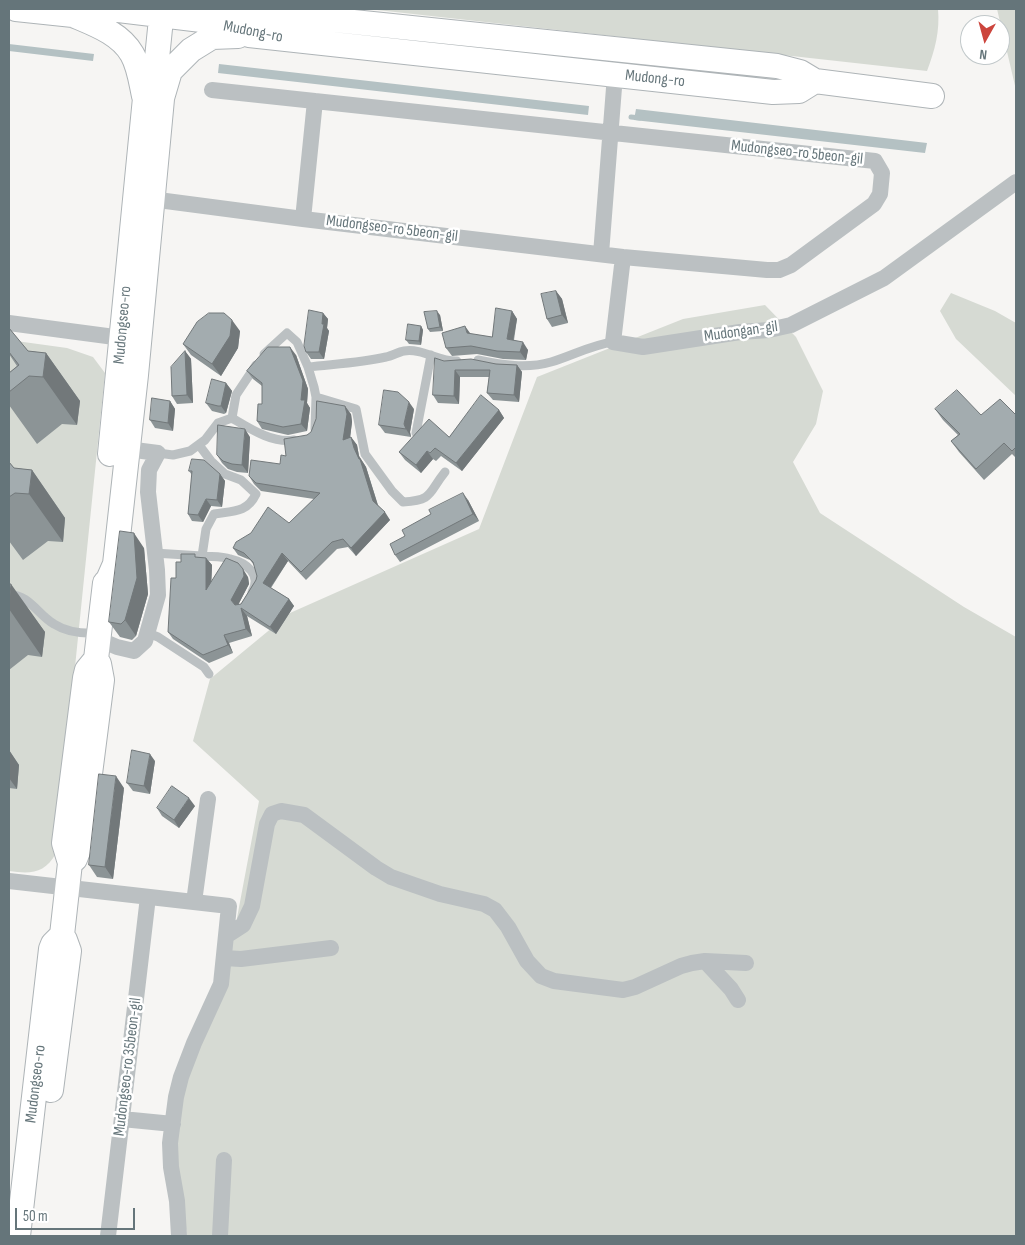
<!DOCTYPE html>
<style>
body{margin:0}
#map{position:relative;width:1025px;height:1245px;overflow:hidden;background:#f6f5f3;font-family:"Sofia Sans Condensed",sans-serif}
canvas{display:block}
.frame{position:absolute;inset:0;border:10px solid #65757a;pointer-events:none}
.north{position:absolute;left:960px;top:15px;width:50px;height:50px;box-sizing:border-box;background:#fff;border:1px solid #c1c8ca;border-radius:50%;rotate:187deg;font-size:14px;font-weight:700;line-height:20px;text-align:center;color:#65757a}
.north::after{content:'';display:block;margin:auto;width:18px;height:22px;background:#cc453d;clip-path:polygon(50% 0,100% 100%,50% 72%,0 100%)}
.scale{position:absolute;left:15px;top:1208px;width:120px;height:22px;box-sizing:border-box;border:2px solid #65757a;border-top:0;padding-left:6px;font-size:15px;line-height:18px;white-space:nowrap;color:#65757a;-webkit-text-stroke:4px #fff;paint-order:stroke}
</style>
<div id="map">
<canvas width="1025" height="1245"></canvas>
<div class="frame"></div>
<div class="north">N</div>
<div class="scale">50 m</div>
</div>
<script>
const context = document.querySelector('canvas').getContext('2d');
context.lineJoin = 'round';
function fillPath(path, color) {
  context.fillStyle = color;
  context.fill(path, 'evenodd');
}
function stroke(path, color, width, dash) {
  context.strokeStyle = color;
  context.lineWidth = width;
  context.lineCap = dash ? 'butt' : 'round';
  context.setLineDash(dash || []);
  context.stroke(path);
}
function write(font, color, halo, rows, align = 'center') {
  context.font = font + ' "Sofia Sans Condensed",sans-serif';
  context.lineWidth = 5;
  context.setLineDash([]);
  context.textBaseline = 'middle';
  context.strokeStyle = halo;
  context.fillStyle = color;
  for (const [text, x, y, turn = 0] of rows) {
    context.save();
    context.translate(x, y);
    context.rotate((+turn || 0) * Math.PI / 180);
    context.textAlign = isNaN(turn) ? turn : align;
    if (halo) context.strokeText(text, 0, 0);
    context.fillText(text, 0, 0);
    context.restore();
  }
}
const green = new Path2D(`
 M368 9H938C940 31 935 50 927 71Z
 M997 9H1016V90Z
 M951 293 995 311 1016 323V396L956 339 940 311Z
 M765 305 796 337 823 391 816 424 793 462 820 513 964 607 1016 637V1236H187L177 1161V1130L184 1087 233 939 259 801 193 741 210 679 290 613 479 529 537 377 683 319Z
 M9 340 67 348 93 357 105 373 56 853C45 874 30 874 9 871Z`);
const water = new Path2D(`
 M9 44 94 54 93 61 9 51Z
 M219 64 589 106 588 115 218 73Z
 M636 109 927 143 925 153 634 120Z`);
const stream = new Path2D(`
 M631 117 640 118`);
const service = new Path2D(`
 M264 354 287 333 297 342 308 367C333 364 360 363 386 357 392 356 398 352 404 351 422 348 440 362 457 361
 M478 360C502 365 527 369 551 362 572 356 591 345 613 342
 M256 365 236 395 232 418C249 428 273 444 294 440
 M308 367 314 387 316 397 315 429
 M316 397 356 409 365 454 392 491 403 502C434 500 428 493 445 472
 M416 433 431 355
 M158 453 173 455 190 451 205 440 218 423 232 418
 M154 553 202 556 206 529 214 514C233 511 247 513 256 494L241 480 225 474 211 461 199 445
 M202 556C211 557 222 556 230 559 247 563 262 575 252 592
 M9 595C29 594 38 615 54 624 68 633 83 634 99 633
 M148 633 158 637 204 667 209 674`);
const minor = new Path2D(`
 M143 198 303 219 623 257 767 270H779L791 265 874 204 880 194 882 173 875 161 212 90
 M303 219 315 101
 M601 254 615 75
 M623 257 613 342 643 347 740 332 769 330 791 325 884 278 1016 182
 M9 323 122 338
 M98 639 117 647 134 651 145 641 158 595 157 570 148 492 149 470 158 453 127 449
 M9 881 229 906 221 984 194 1043 181 1077 176 1097 170 1143 171 1167 177 1201 179 1236
 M194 902 208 799
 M226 936 243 925 252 906 267 824 272 814 281 811 304 815 376 868 391 877 440 894 484 904 495 910 508 927 527 961 541 976 554 981 623 990 635 987 681 966 692 963 705 961 746 963
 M224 958 241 959 331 948
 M705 961 731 989 738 1000
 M122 1119 173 1124
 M108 1236 148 897
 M220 1236 224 1160`);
const secondary = new Path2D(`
 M16 9 73 15 89 13
 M110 9 210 21 219 27 249 35 773 92 799 91 815 81
 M73 15C94 24 120 33 132 54 139 66 141 82 144 96
 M210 21 221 15 248 11 777 66 800 72 815 81 932 96
 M162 98 170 71 191 50 212 37 238 36
 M110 454 145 98 149 77 156 68
 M70 863 75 859 81 844 102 680 99 664 96 659
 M51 1090 69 951 65 940 62 935
 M18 1236 51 949 53 944 62 935 70 863 64 843 85 678 87 670 96 659 105 583 108 580 115 564 136 375 162 99 160 80 156 68 162 9`);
const wall = new Path2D(`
 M556 291 562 299 568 323 552 327 547 319Z
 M512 311 517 319 514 340 528 350 526 360 503 359 477 354 452 356 446 348 471 334 492 337Z
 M323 313 328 319 327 328 329 331 324 359H311L306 352Z
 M440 315 443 331 430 332 428 329Z
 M421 326 423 330 421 345 409 344 406 340Z
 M9 328 28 351 46 353 80 401 77 425 62 424 37 444 9 405V373L17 366 9 354Z
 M240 331 238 348 221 376 191 355 183 344Z
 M185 351 191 359 193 403 177 404 172 396Z
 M296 355 308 389 307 403 310 408 307 431 288 435 262 429 257 421 262 404V386L253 379 247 371Z
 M444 361 517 365 522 372 519 402 493 400 487 393 489 377H460L459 404 438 403 433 395Z
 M226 383 232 391 226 413 224 414 212 411 206 403Z
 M170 401 175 409 173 431 155 428 150 420Z
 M414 409 410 432 411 437 385 433 379 425Z
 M935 409 981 415H1016V458L1012 454 984 480 959 452 951 441 958 435 943 420Z
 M499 410 504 418 462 471 441 456 436 461 433 459 421 473 405 460 399 452 449 437Z
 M351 414 352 422 350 437H351L357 445 359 456 366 467 378 505 390 520 356 556 348 547 337 549 306 580 288 561 271 588 289 599 294 606 276 634 247 616 252 636 229 643 233 653 209 663 173 639 168 632 176 578 181 562 197 557 206 558 212 565 211 581 248 577 249 584 238 605 241 604 256 580 257 576 254 565 250 560 238 555 233 548 289 523 314 499 261 491 254 484 249 476 280 464 286 456 307 435Z
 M250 437 248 473 237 472 228 469 222 463 217 455Z
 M9 462 14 468 32 470 65 518 63 542 48 541 23 560 9 541Z
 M189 471 220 474 225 481 222 507 211 506 203 522 192 521 188 514 192 475Z
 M468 500 479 521 400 562 395 555Z
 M144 548 148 594 136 636 132 640 120 637 109 622Z
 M9 584 45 632 42 657 28 655 9 670Z
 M9 750 19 765 17 789 9 788Z
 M155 761 150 794 133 791 127 783Z
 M124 788 113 879 97 877 89 865Z
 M195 806 179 828 162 816 157 808Z`);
const shadedWall = new Path2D(`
 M556 291 562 299 568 323 562 315Z
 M437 311 440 315 443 331 440 327Z
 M512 311 517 319 512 347 507 339Z
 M323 313 328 319 327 328 329 331 324 359 319 352 322 324Z
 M232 320 240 331 238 348 221 376 212 364Z
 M421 326 423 330 421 345 419 341Z
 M465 326 470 333 473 341 467 333Z
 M523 342 528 350 526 360 520 352Z
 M290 347 296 355 308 389 307 403 310 408 307 431 301 424Z
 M185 351 191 359 193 403 187 395Z
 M46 353 80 401 77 425 43 377Z
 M517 365 522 372 519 402 514 395Z
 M455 370 460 377 459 404 454 396Z
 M226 383 232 391 226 413 221 406Z
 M170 401 175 409 173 431 168 423Z
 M409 402 414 409 410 432 411 437 406 429 404 424Z
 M345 406 351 414 352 422 349 447 343 440Z
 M499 410 504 418 462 471 456 463Z
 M245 429 250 437 248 473 242 465Z
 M351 437 357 445 359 456 366 467 379 509 373 501 359 459 354 448Z
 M427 451 433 459 421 473 416 465Z
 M32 470 65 518 63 542 29 494Z
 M220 474 225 481 222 507 217 500Z
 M463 493 468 500 479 521 473 514Z
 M206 499 211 506 203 522 198 515Z
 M385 512 390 520 356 556 351 548Z
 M134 533 144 548 148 594 136 636 125 620Z
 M282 553 288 561 268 591 263 583Z
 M206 558 212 565 211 597 206 590Z
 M243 569 248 577 249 584 237 607 231 600Z
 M11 584 45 632 42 657 9 609Z
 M289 599 294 606 276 634 270 627Z
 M241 608 247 616 252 636 246 629Z
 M224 635 229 643 233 653 228 645Z
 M9 750 19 765 17 789 9 778Z
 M150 754 155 761 150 794 144 786Z
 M116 776 124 788 113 879 105 867Z
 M189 798 195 806 179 828 174 820Z`);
const building = new Path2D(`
 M556 291 562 315 547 319 541 294Z
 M496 308 512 311 507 339 523 342 520 352 497 351 471 346 446 348 442 333 465 326 467 333 492 337Z
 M309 310 323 313 322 324H324L319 352H306L304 346Z
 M437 311 440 327 428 329 424 312Z
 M209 313H224L232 320 230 336 212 364 183 344 197 322Z
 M408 324 421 326 419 341 406 340Z
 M9 328 28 351 46 353 43 377 29 376 9 392V373L19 365 9 352Z
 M268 347H290L303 381 301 400H305L301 424 283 427 257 421 258 404H262V383L247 371Z
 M185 351 187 395 172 396 171 367Z
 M435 358 444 361 471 359 496 364 517 365 514 395 487 393 490 370H455L454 396 433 395Z
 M212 379 226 383 221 406H218L206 403Z
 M384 390 398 392 409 402 404 424 406 429 379 425Z
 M957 390 981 415 1000 399 1016 415V447L1012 451 1004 443 976 469 951 441 960 434 935 409Z
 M481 395 499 410 456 463 435 448 430 453 427 451 416 465 399 452 429 419 449 437Z
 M152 398 170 401 168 423 150 420Z
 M317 401 345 406 347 414 343 440 351 437 354 448 359 459H360L373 501 385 512 351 548 343 539 332 542 301 572 282 553 263 583 289 599 270 627 241 608 246 629 224 635 228 645 203 655 168 632 171 578H176V562H181V554H195V557L206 558V590L226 558 238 563 243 569 244 576 231 600 235 605 241 604 256 580 257 576 253 562 244 553 233 548 236 542 251 533 268 507 289 523 320 493 256 483 249 476 251 460 280 464 281 455 286 456 284 439 307 435 311 432 316 419Z
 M218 425 245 429 242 465 232 464 223 461 217 455Z
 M192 459 204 460 220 474 217 500 206 499 198 515 188 514 192 471H189Z
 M9 462 14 468 32 470 29 494 15 493 9 497Z
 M463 493 473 514 395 555 390 544 405 536 402 530 431 514 429 510Z
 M120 531 134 533 137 578 125 620 121 624 109 622Z
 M9 584H11L9 604Z
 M132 750 150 754 144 786 127 783Z
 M99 774 116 776 105 867 89 865Z
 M172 786 189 798 174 820 157 808Z`);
const streetNames = [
 ["Mudong-ro",253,32,11],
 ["Mudong-ro",655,79,6],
 ["Mudongseo-ro 5beon-gil",797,153,6],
 ["Mudongseo-ro 5beon-gil",392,229,7],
 ["Mudongseo-ro",123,325,-85],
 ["Mudongan-gil",741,332,-8],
 ["Mudongseo-ro 35beon-gil",128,1067,-83],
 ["Mudongseo-ro",36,1084,-83]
];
fillPath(green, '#d6dad3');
fillPath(water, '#b4c1c3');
stroke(stream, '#b4c1c3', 5);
stroke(secondary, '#aeb4b7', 26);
stroke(service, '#bbc0c2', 9);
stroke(minor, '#bbc0c2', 16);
stroke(secondary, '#fff', 24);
fillPath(wall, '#8c9496');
fillPath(shadedWall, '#72787a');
fillPath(building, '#a3acaf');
stroke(building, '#72787a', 1);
write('16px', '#65757a', '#fff', streetNames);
</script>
